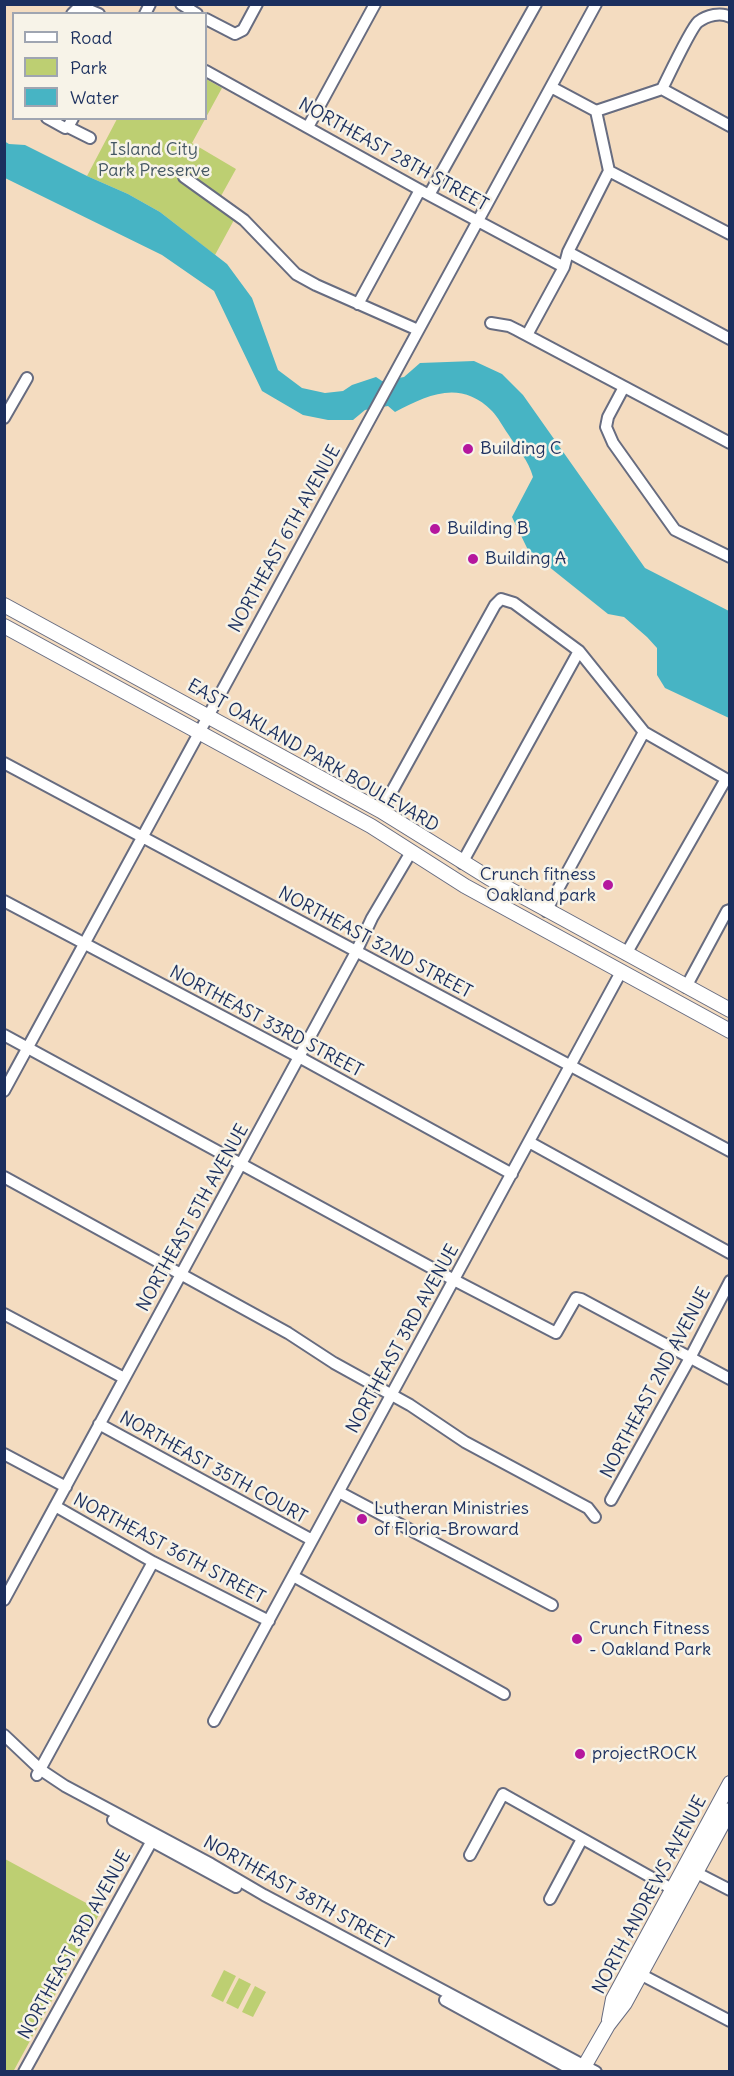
<!DOCTYPE html>
<style>
body{margin:0}
#map{position:relative;width:734px;height:2076px;overflow:hidden;background:#f4dcc0;font-family:Delius,sans-serif}
canvas{display:block}
.frame{position:absolute;inset:0;border:6px solid #1b2f5e;pointer-events:none}
.legend{position:absolute;left:12px;top:12px;width:195px;height:108px;box-sizing:border-box;background:#f7f3e8;border:2px solid #9fa5b1;margin:0;padding:8px 10px;list-style:none;font-size:18px;color:#1b2f5e}
.legend li{display:flex;align-items:center;gap:12px;height:30px}
.legend b{width:30px;border:2px solid #9fa5b1}
</style>
<div id="map">
<canvas width="734" height="2076"></canvas>
<div class="frame"></div>
<ul class="legend">
<li><b style="height:8px;background:#fff"></b>Road</li>
<li><b style="height:16px;background:#bdcf72"></b>Park</li>
<li><b style="height:16px;background:#47b4c4"></b>Water</li>
</ul>
</div>
<script>
const context = document.querySelector('canvas').getContext('2d');
context.lineJoin = 'round';
function fillPath(path, color) {
  context.fillStyle = color;
  context.fill(path, 'evenodd');
}
function stroke(path, color, width, dash) {
  context.strokeStyle = color;
  context.lineWidth = width;
  context.lineCap = dash ? 'butt' : 'round';
  context.setLineDash(dash || []);
  context.stroke(path);
}
function write(font, color, halo, rows, align = 'center') {
  context.font = font + ' Delius,sans-serif';
  context.lineWidth = 5;
  context.setLineDash([]);
  context.textBaseline = 'middle';
  context.strokeStyle = halo;
  context.fillStyle = color;
  for (const [text, x, y, turn = 0] of rows) {
    context.save();
    context.translate(x, y);
    context.rotate((+turn || 0) * Math.PI / 180);
    context.textAlign = isNaN(turn) ? turn : align;
    if (halo) context.strokeText(text, 0, 0);
    context.fillText(text, 0, 0);
    context.restore();
  }
}
const green = new Path2D(`
 M206 79 222 88 192 143 236 169 216 205 234 220 215 255 160 212 128 194 87 176 117 119 206 118Z
 M5 1859 101 1911 13 2072 4 2071Z
 M224 1970 236 1976 223 2002 211 1996Z
 M239 1978 251 1984 238 2009 226 2003Z
 M255 1986 266 1992 253 2017 242 2012Z`);
const water = new Path2D(`
 M4 141 9 144 25 145 87 176 128 194 160 212 227 264 252 298 278 370 302 388 325 393 343 391 352 385 376 377 382 381 404 377 420 363 474 361 502 374 523 395 645 568 729 611V718L665 688 657 675V648L647 637 624 617 608 614 528 550 512 517 533 477C529 461 517 448 508 434 503 427 498 417 492 411 460 379 428 395 395 412L388 406 365 410 353 420H328L303 415 262 391 214 291 162 255 5 178Z`);
const minor = new Path2D(`
 M181 4 197 14
 M72 14 80 6 99 14
 M145 14 150 4
 M206 19 235 34 243 30 257 4
 M206 71 429 195 564 267
 M551 87 596 111
 M662 89 730 126
 M596 111 662 89C668 77 691 28 698 22 707 15 721 12 730 17
 M47 118 65 128 68 127 73 118
 M68 127 90 138
 M308 127 375 4
 M609 171 730 234
 M184 177 244 220 296 274 316 285 418 330
 M429 195 536 4
 M568 252 730 339
 M358 304 420 190
 M491 323 509 326 517 330 730 443
 M527 335 564 267 568 252 609 171 596 111
 M624 387 608 417 606 427 613 443 675 530 730 557
 M4 418 27 378
 M4 763 730 1151
 M381 811 495 605 501 599 514 603 579 651 644 732 726 779 730 780
 M462 863 579 651
 M4 901 299 1057 512 1174
 M546 911 644 732
 M626 954 726 779
 M686 987 727 911 730 910
 M4 1035 454 1280 556 1333 576 1298 581 1299 730 1379
 M4 1091 596 4
 M529 1142 730 1253
 M4 1177 288 1333 334 1363 410 1405 465 1442 588 1508 595 1517
 M4 1314 124 1378
 M99 1424 312 1540
 M4 1454 66 1487
 M339 1492 552 1605
 M611 1500 690 1358 730 1281
 M55 1506 153 1562 269 1621
 M293 1576 504 1694
 M4 1600 356 952 372 918 411 852
 M214 1721 621 972
 M4 1735 41 1770 65 1786 211 1864 264 1895 596 2072
 M37 1775 153 1562
 M113 1820 236 1887
 M470 1855 503 1794 672 1889
 M695 1872 730 1890
 M550 1899 582 1839
 M640 1974 730 2021
 M445 2000 576 2072
 M24 2072 154 1837`);
const major = new Path2D(`
 M4 605 381 811 489 878 730 1010
 M4 626 371 826 465 886 730 1031
 M609 2020 613 1999 730 1783
 M581 2072 608 2025 625 2003 730 1810`);
const markers = [
 [468,449,6,"#b5179e"],
 [435,529,6,"#b5179e"],
 [473,559,6,"#b5179e"],
 [608,885,6,"#b5179e"],
 [362,1519,6,"#b5179e"],
 [577,1639,6,"#b5179e"],
 [580,1754,6,"#b5179e"]
];
const parkNames = [
 ["Island City",154,150],
 ["Park Preserve",154,171]
];
const streetNames = [
 ["NORTHEAST 28TH STREET",393,155,29],
 ["NORTHEAST 6TH AVENUE",285,539,-61],
 ["EAST OAKLAND PARK BOULEVARD",313,756,30],
 ["NORTHEAST 32ND STREET",375,943,28],
 ["NORTHEAST 33RD STREET",266,1022,28],
 ["NORTHEAST 5TH AVENUE",193,1218,-61],
 ["NORTHEAST 3RD AVENUE",403,1339,-61],
 ["NORTHEAST 2ND AVENUE",656,1383,-62],
 ["NORTHEAST 35TH COURT",213,1468,29],
 ["NORTHEAST 36TH STREET",169,1549,28],
 ["NORTHEAST 38TH STREET",298,1893,29],
 ["NORTH ANDREWS AVENUE",650,1895,-62],
 ["NORTHEAST 3RD AVENUE",75,1945,-61]
];
const poiNames = [
 ["Building C",480,449],
 ["Building B",447,529],
 ["Building A",485,559],
 ["Crunch fitness",596,875,"right"],
 ["Oakland park",596,896,"right"],
 ["Lutheran Ministries",374,1509],
 ["of Floria-Broward",374,1530],
 ["Crunch Fitness",589,1629],
 ["- Oakland Park",589,1650],
 ["projectROCK",592,1754]
];
fillPath(green, '#bdcf72');
fillPath(water, '#47b4c4');
stroke(minor, '#676c80', 14);
stroke(major, '#676c80', 16);
stroke(minor, '#fff', 10);
stroke(major, '#fff', 14);
for (const [x, y, r, color] of markers) {
  const dot = new Path2D();
  dot.arc(x, y, r, 0, 2 * Math.PI);
  context.fillStyle = color;
  context.fill(dot);
  stroke(dot, '#f7f3e8', 2);
}
write('18px', '#445763', '#f7f3e8', parkNames);
write('18px', '#1b2f5e', '#f7f3e8', streetNames);
write('18px', '#1b2f5e', '#f7f3e8', poiNames, 'left');
</script>
